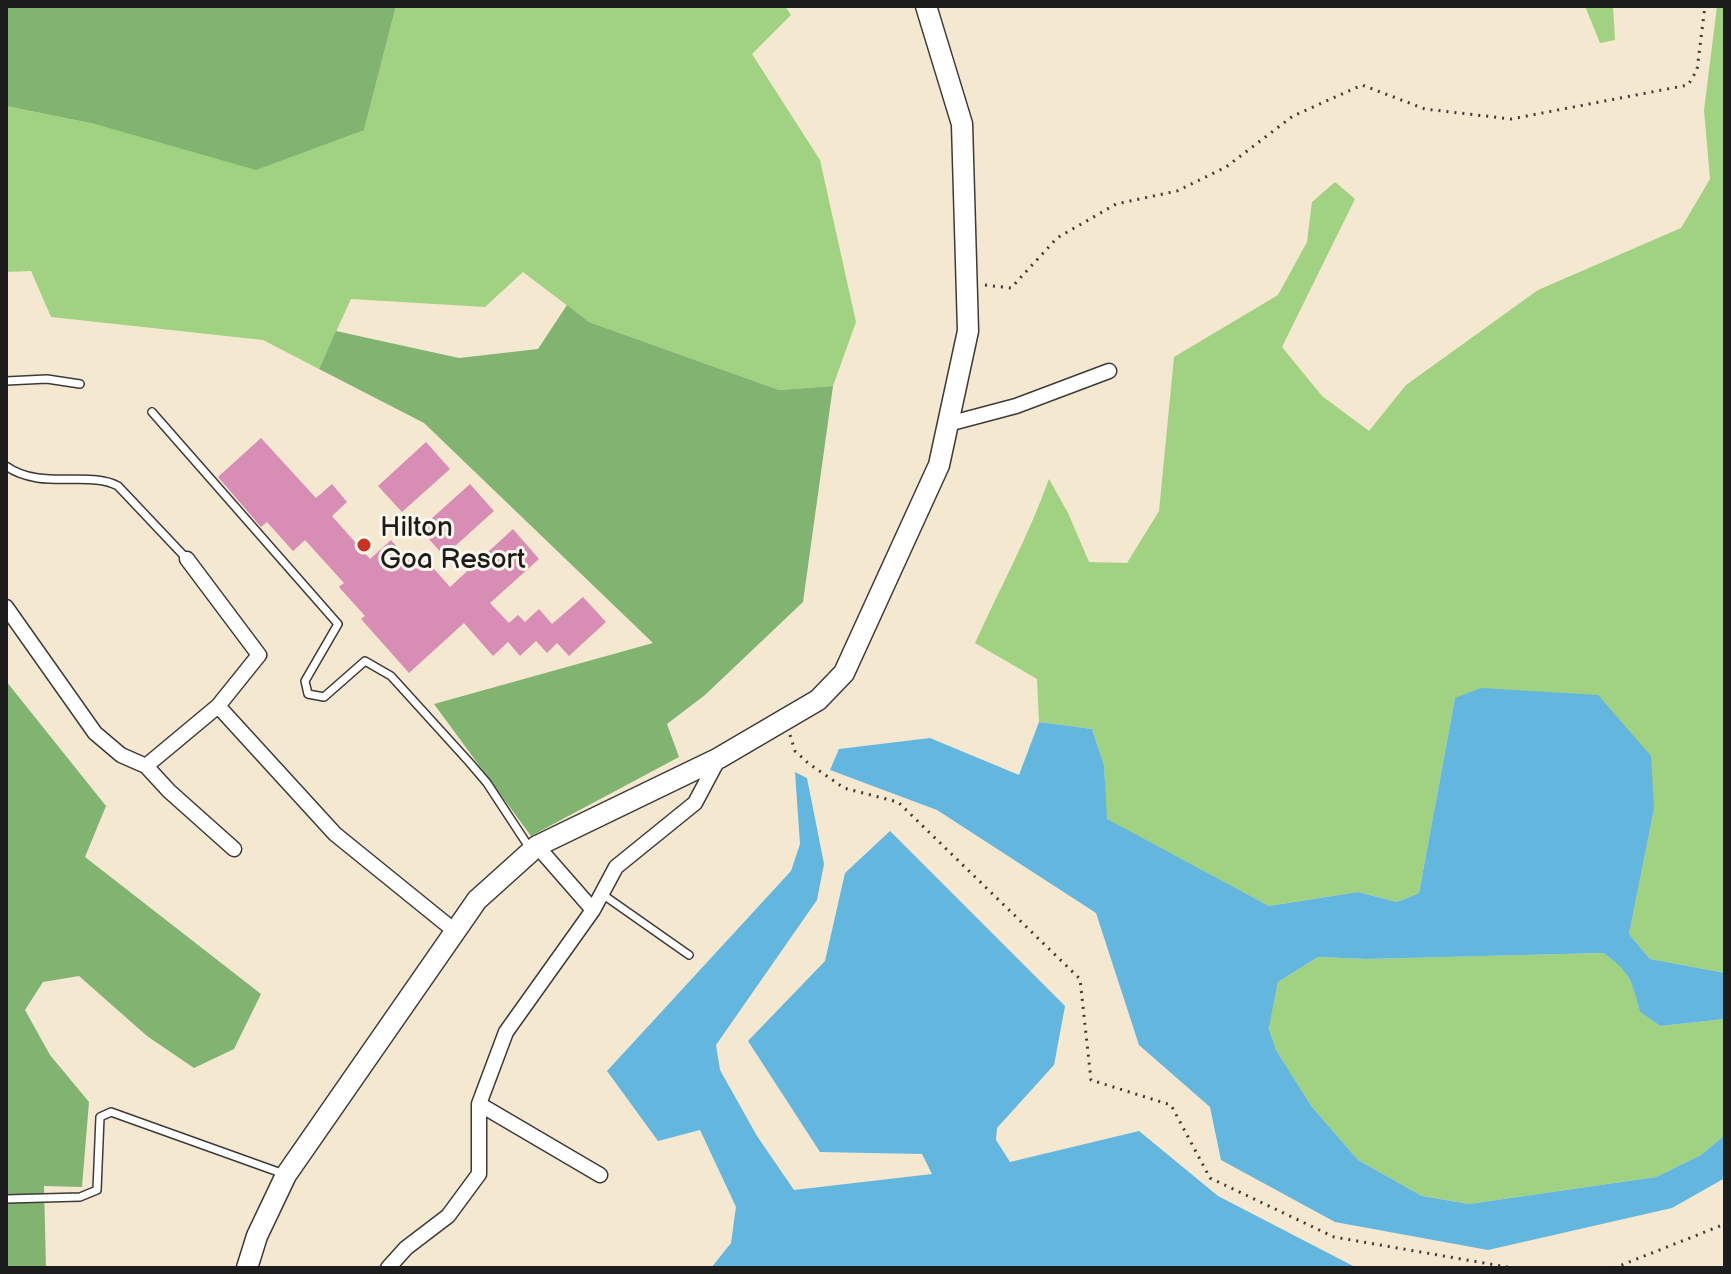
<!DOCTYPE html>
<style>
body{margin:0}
#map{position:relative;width:1731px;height:1274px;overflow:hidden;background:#f5e8d1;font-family:"Balsamiq Sans",sans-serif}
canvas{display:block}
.frame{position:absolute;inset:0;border:8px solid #1c1c1c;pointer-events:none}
</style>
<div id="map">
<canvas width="1731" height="1274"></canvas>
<div class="frame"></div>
</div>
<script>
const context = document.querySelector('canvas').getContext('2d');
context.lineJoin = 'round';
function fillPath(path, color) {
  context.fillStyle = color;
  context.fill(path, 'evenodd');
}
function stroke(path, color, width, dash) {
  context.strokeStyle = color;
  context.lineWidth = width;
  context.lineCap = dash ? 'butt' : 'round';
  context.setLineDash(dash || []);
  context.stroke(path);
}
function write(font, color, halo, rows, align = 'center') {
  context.font = font + ' "Balsamiq Sans",sans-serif';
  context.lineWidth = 6;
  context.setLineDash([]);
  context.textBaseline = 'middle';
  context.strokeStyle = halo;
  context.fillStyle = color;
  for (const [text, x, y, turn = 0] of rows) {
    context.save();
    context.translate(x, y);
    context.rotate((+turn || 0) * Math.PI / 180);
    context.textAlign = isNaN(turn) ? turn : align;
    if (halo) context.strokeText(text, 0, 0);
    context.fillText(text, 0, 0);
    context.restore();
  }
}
const green = new Path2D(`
 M396 6H785L791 15 752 54 820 160 856 322 833 386 779 390 589 322 523 272 485 307 351 299 319 369 263 340 51 317 31 271 6 272V106L95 124 364 130Z
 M1585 6H1613L1615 40 1600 43Z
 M1717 6H1725V973L1650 959 1629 934 1654 809 1455 698 1419 893 1397 902 1358 892 1269 906 1106 819 1104 765 1092 729 1039 722 1037 679 975 643C1000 588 1029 535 1049 479L1068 513 1089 562 1127 563 1159 511 1174 357 1278 295 1307 242 1312 202 1335 182 1355 199 1282 347 1322 396 1369 431 1406 385 1538 290 1681 228 1710 179 1704 110Z
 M1603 953 1623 967 1634 989 1640 1012 1660 1026 1725 1019V1135L1701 1155 1656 1177 1469 1204 1422 1196 1358 1160 1312 1107 1276 1050 1269 1027 1278 982 1318 957 1367 959Z`);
const forest = new Path2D(`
 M6 6H396L364 130 256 170 95 124 6 106Z
 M567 305 589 322 779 390 833 386 803 602 705 695 667 724 679 757 531 836 434 704 653 643 424 423 319 369 336 331 459 358 538 349Z
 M6 681 106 806 85 857 261 994 234 1049 194 1068 147 1036 79 976 43 982 25 1010 50 1055 89 1102 82 1187 44 1186 46 1268H6Z`);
const water = new Path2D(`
 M1481 688 1598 695 1651 756 1654 809 1629 934 1650 959 1725 973V1019L1660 1026 1640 1012C1632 981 1630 971 1603 953L1367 959 1318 957 1278 982 1269 1028 1276 1050 1312 1107 1358 1160 1422 1196 1469 1204 1656 1177 1701 1155 1725 1135V1178L1672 1208 1488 1250 1335 1222 1221 1160 1210 1107 1139 1045 1096 913 937 810 830 770 839 749 930 738 1019 775 1039 722 1092 729 1104 765 1107 819 1269 906 1358 892 1397 902 1419 893 1455 698Z
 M795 772 807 778 824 864 817 900 716 1045 720 1070 757 1136 794 1190 932 1174 922 1154 820 1152 748 1041 825 961 845 873 890 831 1065 1006 1054 1065 997 1128 996 1140 1010 1162 1139 1131 1218 1196 1357 1268H711L731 1243 736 1207 700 1130 658 1141 607 1071 791 871 800 844Z`);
const building = new Path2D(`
 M261 438 316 498 332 484 347 502 332 516 370 559 391 540 416 569 426 560 450 587 513 529 539 559 490 603 509 623 518 615 525 622 539 609 552 624 583 597 606 622 569 656 557 643 547 653 536 641 520 656 508 642 493 656 464 623 409 673 361 619 365 616 339 587 344 583 305 540 293 551 267 522 261 527 218 477Z
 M426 442 450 469 402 512 378 486Z
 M470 484 494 511 444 556 420 529Z`);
const path = new Path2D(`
 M985 285 1011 288 1057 238 1116 204 1177 191 1226 167 1293 116 1362 85 1425 109 1511 119 1688 85 1697 70 1705 6
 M790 735 795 751 808 763 844 788 898 802 1080 979 1091 1080 1171 1105 1210 1178 1334 1237 1513 1268
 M1614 1268 1725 1224`);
const service = new Path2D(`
 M6 381 47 379 80 384
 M152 412 338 624 305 681 308 694 324 697 365 661 391 676 470 763 487 783 529 847
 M6 466C41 491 90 470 118 486L187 559
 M602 894 689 955
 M6 1199 80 1197 97 1190 100 1117 111 1112 284 1174`);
const minor = new Path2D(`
 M948 424 1016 406 1109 371
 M187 559 259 655 218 706
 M6 607 95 733 121 755 146 766 218 706 335 834 456 932
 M146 766 169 791 234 849
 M537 846 593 910
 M479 1104 600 1175
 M388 1268 406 1248 448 1216 479 1174V1104L506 1032 593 910 616 867 695 803 719 758`);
const secondary = new Path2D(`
 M247 1268 257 1236 286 1175 477 900 537 846 719 758 818 700 844 673 939 465 968 331 962 124 926 6`);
const markers = [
 [364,545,8,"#c8321e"]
];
const poiNames = [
 ["Hilton",380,529],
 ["Goa Resort",380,561]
];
fillPath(green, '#a0d282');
fillPath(forest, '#80b470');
fillPath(water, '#63b6de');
fillPath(building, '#d78db4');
stroke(service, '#3d3b37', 10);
stroke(minor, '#3d3b37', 17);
stroke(secondary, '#3d3b37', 23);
stroke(path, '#3d3b37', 3, [2, 6]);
stroke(service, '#fff', 7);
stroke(minor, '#fff', 14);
stroke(secondary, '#fff', 20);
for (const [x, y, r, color] of markers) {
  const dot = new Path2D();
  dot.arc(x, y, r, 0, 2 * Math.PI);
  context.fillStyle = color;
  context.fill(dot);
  stroke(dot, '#fbf7ec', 3);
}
write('28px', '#1c1c1c', '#fbf7ec', poiNames, 'left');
</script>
